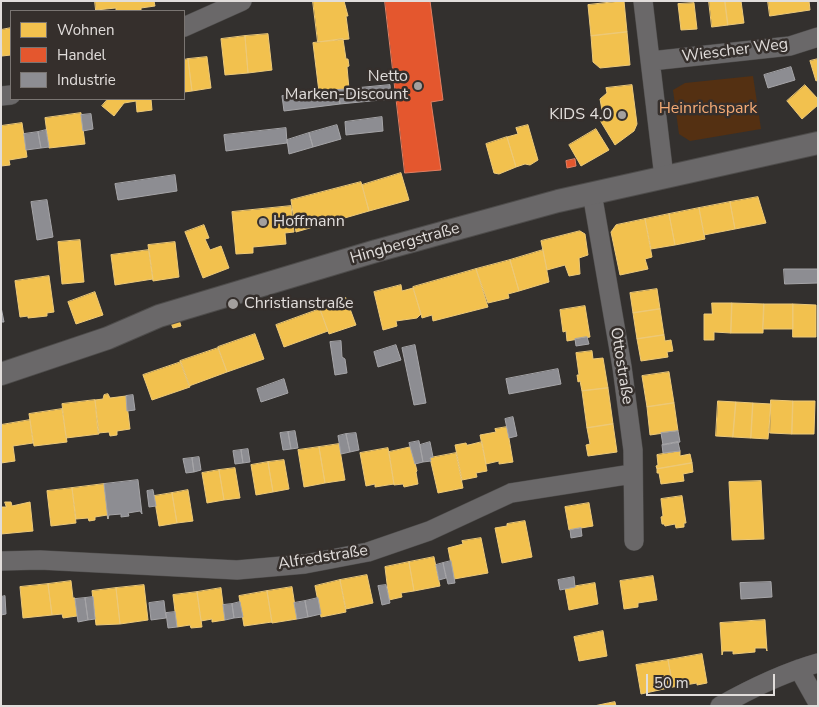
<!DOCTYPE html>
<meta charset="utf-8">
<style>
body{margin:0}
#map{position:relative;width:819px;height:707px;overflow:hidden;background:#33302e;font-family:"Nunito Sans",sans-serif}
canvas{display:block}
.frame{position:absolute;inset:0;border:2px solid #e1dddb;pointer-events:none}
.legend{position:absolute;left:10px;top:10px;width:175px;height:90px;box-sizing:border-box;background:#352f2c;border:1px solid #7a7572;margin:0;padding:6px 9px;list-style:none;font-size:15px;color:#e1dddb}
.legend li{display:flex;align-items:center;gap:10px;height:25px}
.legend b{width:25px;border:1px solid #7a7572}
.scale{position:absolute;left:646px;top:674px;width:129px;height:22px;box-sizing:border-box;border:2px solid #e1dddb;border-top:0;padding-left:6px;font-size:15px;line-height:18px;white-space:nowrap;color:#e1dddb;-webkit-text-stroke:4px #352f2c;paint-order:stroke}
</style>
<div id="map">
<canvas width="819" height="707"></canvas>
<div class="frame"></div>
<ul class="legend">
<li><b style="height:14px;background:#f2c14e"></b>Wohnen</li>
<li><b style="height:14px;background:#e4572e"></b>Handel</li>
<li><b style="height:14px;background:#8d8d92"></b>Industrie</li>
</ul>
<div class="scale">50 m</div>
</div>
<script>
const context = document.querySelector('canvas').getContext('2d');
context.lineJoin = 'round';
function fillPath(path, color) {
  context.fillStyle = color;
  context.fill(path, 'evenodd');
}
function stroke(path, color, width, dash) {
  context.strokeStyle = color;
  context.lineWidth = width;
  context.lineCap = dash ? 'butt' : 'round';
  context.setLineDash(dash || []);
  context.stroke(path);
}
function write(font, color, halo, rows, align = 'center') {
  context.font = font + ' "Nunito Sans",sans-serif';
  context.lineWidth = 5;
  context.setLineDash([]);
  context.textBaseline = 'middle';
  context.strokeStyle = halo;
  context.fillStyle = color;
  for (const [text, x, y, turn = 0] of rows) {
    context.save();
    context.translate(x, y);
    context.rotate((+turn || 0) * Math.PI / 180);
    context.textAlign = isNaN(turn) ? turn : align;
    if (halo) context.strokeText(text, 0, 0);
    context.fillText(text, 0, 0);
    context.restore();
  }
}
const green = new Path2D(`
 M753 76 761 129 690 141 679 134 673 90 685 83Z`);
const homes = new Path2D(`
 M95 1H154L155 6 141 8V11H116V8L96 10Z
 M313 1H344L348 16H346L349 39 318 42Z
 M624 1 627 32 591 36 588 5Z
 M709 1H725L728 25 712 27Z
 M725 1H741L744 23 728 25Z
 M768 1H809L810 10 770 16Z
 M694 3 697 29 681 30 678 4Z
 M11 28V55L2 56 1 30Z
 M627 32 630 65 600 68 593 62 591 36Z
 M268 34 272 70 248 73 245 36Z
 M245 36 248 73 225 75 221 39Z
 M343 39 346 59H348L349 66 347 67 349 89 319 92 313 43Z
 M207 57 211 88 192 91 188 59Z
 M188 59 192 91 184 92V60Z
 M818 59V80L816 81 810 61Z
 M632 85 637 124 634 131 615 145 598 117 602 115 604 118 610 112 609 108 602 110 600 99 607 93 606 88Z
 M805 85 818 99V105L802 119 787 101Z
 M108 99H151L152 110 137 112 136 101 124 103 114 116 102 106Z
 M81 113 85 144 49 148 45 118Z
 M22 123 27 157 9 160 10 165 1 166V126Z
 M528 125 538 160 530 165 525 164 516 167 507 137 518 134 516 128Z
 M596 129 609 150 581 166 569 145Z
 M507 137 516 167 499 174 494 173 486 144Z
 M401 173 409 200 369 211 362 185Z
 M361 182 369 211 296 232 291 200Z
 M758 197 766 223 735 229 730 202Z
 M730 202 735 229 704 235 699 208Z
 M291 206 294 232 285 233 286 244 253 247V253L236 254 232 212Z
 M699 208 705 239 675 245 669 214Z
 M669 214 675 245 651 249 645 219Z
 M645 219 652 257 645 259 648 269 620 275 611 232 616 225Z
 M204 225 209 238 205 239 210 250 221 246 229 268 203 278 185 232Z
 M580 231 585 234 588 255 579 258 580 274 569 276 565 265 547 270 541 241Z
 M80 240 84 282 62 284 58 242Z
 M175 242 179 277 153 281 148 245Z
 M149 250 153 279 115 285 111 255Z
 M543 250 549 282 519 291 510 260Z
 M510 260 519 291 508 294 509 298 488 303 476 269Z
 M476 269 488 307 433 321 432 315 422 318 413 287Z
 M49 276 54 312 47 313V316L28 318V316L20 317 15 281Z
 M401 285 402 291 413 288 421 314 417 318 396 321 397 326 383 330 374 292Z
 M657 289 660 309 633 313 630 293Z
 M95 292 103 315 76 324 68 302Z
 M346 298 356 325 329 334 319 307Z
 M712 303H732L731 333 714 332V340H704V314H712Z
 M732 303 764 304 763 333H731Z
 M764 304H793V329H763Z
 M793 304 816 305V337H793Z
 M585 306 590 337 567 341 566 331 563 332 560 310Z
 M320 309 328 331 284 347 276 325Z
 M660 309 664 335 637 339 633 313Z
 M179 320 181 326 173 328 171 323Z
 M255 334 264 359 227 372 218 347Z
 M664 335 665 341 671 340 673 351 667 352 668 357 641 361 637 339Z
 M218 348 227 372 189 386 180 361Z
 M592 351 593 359 603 358 608 388 582 391 580 381 578 382 577 375H579L576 353Z
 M181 362 190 387 152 400 143 375Z
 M669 372 674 403 647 407 642 376Z
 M608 388 613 424 587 428 582 391Z
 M108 394 110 398 126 396 130 429 117 431V435L110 436 109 432 98 433 95 400 103 399 104 395Z
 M95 400 99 434 66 438 62 404Z
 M771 400 793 401 792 434 770 433Z
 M718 401 736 402 733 437 716 436Z
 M793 401H815L814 434H792Z
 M736 402 753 403 751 438 733 437Z
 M674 403 678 431 650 435 647 407Z
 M753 403 771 404 768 439 751 438Z
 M62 409 67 442 34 446 29 414Z
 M30 420 33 443 13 446 15 461 1 463V425Z
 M613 424 617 452 588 456 586 445 590 444 587 428Z
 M507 427 513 462 499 464V461L486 464 480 435 496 432 495 429Z
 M482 442 487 471 476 473 477 477 462 480 455 445 466 443 467 445Z
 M339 444 345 480 325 483 319 447Z
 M319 447 325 483 304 487 298 450Z
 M410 447H411L417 471 416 472 418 484 404 487 403 484 394 485 389 452Z
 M388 448 394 484 375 487V484L366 486 360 453Z
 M680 451V456L690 454 692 463 657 469 656 466 658 465 657 455Z
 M456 453 463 488 438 493 430 458Z
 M284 460 289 489 273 492 268 462Z
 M268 462 273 492 256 495 251 465Z
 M692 463 693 472 683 474 684 481 661 484 659 473H657V469Z
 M235 468 240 498 224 500 219 470Z
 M219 470 224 500 207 503 202 473Z
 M761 481 764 539 732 540 729 482Z
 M104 484 108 519 107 515 95 517V520L89 521 88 518 76 519 72 488Z
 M72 488 76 523 51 526 47 491Z
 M188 490 193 521 177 523 172 493Z
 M172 493 177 523 159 526 154 496Z
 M682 496 686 523H684V527L676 528 675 524 665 526 664 524H662L661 517 663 516 661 499Z
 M5 502H11L12 506 30 502 33 531 1 534V507H6Z
 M589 503 593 526 569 530 565 507Z
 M525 521 532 557 502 563 495 528 507 526V524Z
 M481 538 488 573 454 579 448 548 463 544 462 541Z
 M434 557 440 586 414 591 409 562Z
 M409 562 414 591 401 593 402 597 389 600 385 567Z
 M367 575 373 603 346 609 340 580Z
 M653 576 657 600 638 603V607L624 609 620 581Z
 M340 580 346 612 321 617 315 586Z
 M71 581 73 598H75L77 616 63 618 62 614 52 615 48 584Z
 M595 583 598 604 569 610 565 588Z
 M48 584 52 615 23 618 20 587Z
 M144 585 148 620 120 624 116 588Z
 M292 587 297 619 272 623 267 591Z
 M116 588 120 624 96 625 92 591Z
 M221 588 225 620 212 622V619L201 621 197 592Z
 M267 591 272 622 244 626 239 596Z
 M197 592 202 627 191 628 190 625 177 627 173 595Z
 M765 620 767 651 766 648H755V652L733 654V651H723L722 655 720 623Z
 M603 631 607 656 579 661 574 637Z
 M702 654 707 683 697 685V683L673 687 668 660Z
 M668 660 673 687 641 694 636 665Z
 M615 702 616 706H594L608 703Z`);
const shops = new Path2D(`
 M385 1H430L443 100 431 102 441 170 405 173Z
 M575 159 576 166 567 168 566 161Z`);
const industry = new Path2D(`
 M791 67 795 80 768 88 764 75Z
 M390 85 391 99 340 104 338 90Z
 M338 90 340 104 284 111 282 96Z
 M91 114 93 129 83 131 81 115Z
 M382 117 383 131 346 135 345 122Z
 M337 125 341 139 313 147 309 133Z
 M286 128 287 143 226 151 224 135Z
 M46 130 49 147 41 148 38 132Z
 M38 132 41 148 26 150 24 134Z
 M309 133 313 147 289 154 287 140Z
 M175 175 177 191 118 200 115 184Z
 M47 200 53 237 37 240 31 202Z
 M784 269H818V283L785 284Z
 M1 307 4 322H1Z
 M587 337 589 344 576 346 575 339Z
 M341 341 342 357 345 359 347 373 335 375 330 342Z
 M396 345 401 360 378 367 374 352Z
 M415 345 426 403 414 405 402 348Z
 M558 369 561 384 509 394 506 379Z
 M284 379 288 393 261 402 257 389Z
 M133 395 135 410 127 411 126 396Z
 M513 417 517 436 509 438 505 419Z
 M295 431 298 448 291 449 288 432Z
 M678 431 680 442 663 445 661 433Z
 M288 432 291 449 283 450 280 433Z
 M356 433 359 450 350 452 346 434Z
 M346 434 350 452 341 454 338 436Z
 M419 441 423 462 415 464 409 443Z
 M430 442 433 457 430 458 431 461 423 462 420 445Z
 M678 442 680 451 663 453 662 445Z
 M248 449 250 462 243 463 241 450Z
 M241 450 243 463 235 464 233 451Z
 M199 457 201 470 194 472 192 458Z
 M192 458 194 472 186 473 183 459Z
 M138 480 142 514 140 511 128 513 129 516 121 517V514L109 515 108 519 104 484Z
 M153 490 156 506 149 507 147 491Z
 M581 528 582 536 571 538 570 530Z
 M451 561 455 583 448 584 443 563Z
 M443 563 446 578 439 580 436 565Z
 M574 577 575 587 560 590 558 580Z
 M771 582 772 597 741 599 740 583Z
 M386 585 390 603 382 605 378 586Z
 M5 596 6 614 1 615V597Z
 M93 597 95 619 88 620 85 598Z
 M85 598 88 620 78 622 75 599Z
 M318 598 321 614 308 617 305 601Z
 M164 601 166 618 151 620 149 603Z
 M305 601 308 617 297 619 294 603Z
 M240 602 243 617 234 618 232 604Z
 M232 604 234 618 225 620 223 605Z
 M175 612 177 627 168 628 166 613Z`);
const minor = new Path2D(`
 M643 1 664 177
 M184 27 242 1
 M651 61 790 46 818 37
 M1 96 11 95
 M592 193 622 367 633 450 634 541
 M1 561 40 560 237 570 305 564 368 552 429 531 511 493 632 474
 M799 669 818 703
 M720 706C752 688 783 673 818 663`);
const tertiary = new Path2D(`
 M1 374 108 338 159 316 376 251 558 201 818 143`);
const markers = [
 [418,86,5,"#a4a09e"],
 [622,115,5,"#a4a09e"],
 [263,222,5,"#a4a09e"],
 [233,304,6,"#a4a09e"]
];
const streetNames = [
 ["Wiescher Weg",735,51,-7],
 ["Hingbergstraße",405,244,-16],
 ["Ottostraße",621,366,81],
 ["Alfredstraße",323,558,-9]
];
const poiNames = [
 ["Netto",408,77],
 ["Marken-Discount",408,95],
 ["KIDS 4.0",612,115],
 ["Hoffmann",273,222,"left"],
 ["Christianstraße",244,304,"left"]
];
const parkNames = [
 ["Heinrichspark",708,109]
];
fillPath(green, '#543012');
fillPath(homes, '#f2c14e');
stroke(homes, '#edc978', 1);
fillPath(shops, '#e4572e');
stroke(shops, '#e37f62', 1);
fillPath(industry, '#8d8d92');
stroke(industry, '#a6a5a8', 1);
stroke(minor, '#4e4c4b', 20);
stroke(tertiary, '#4e4c4b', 24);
stroke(minor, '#6a6869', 19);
stroke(tertiary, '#6a6869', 22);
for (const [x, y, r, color] of markers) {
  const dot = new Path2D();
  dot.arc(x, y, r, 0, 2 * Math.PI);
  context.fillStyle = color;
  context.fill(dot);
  stroke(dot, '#352f2c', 2);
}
write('16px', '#e1dddb', '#352f2c', streetNames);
write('16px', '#e1dddb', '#352f2c', poiNames, 'right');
write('16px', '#f5ab76', '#352f2c', parkNames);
</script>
